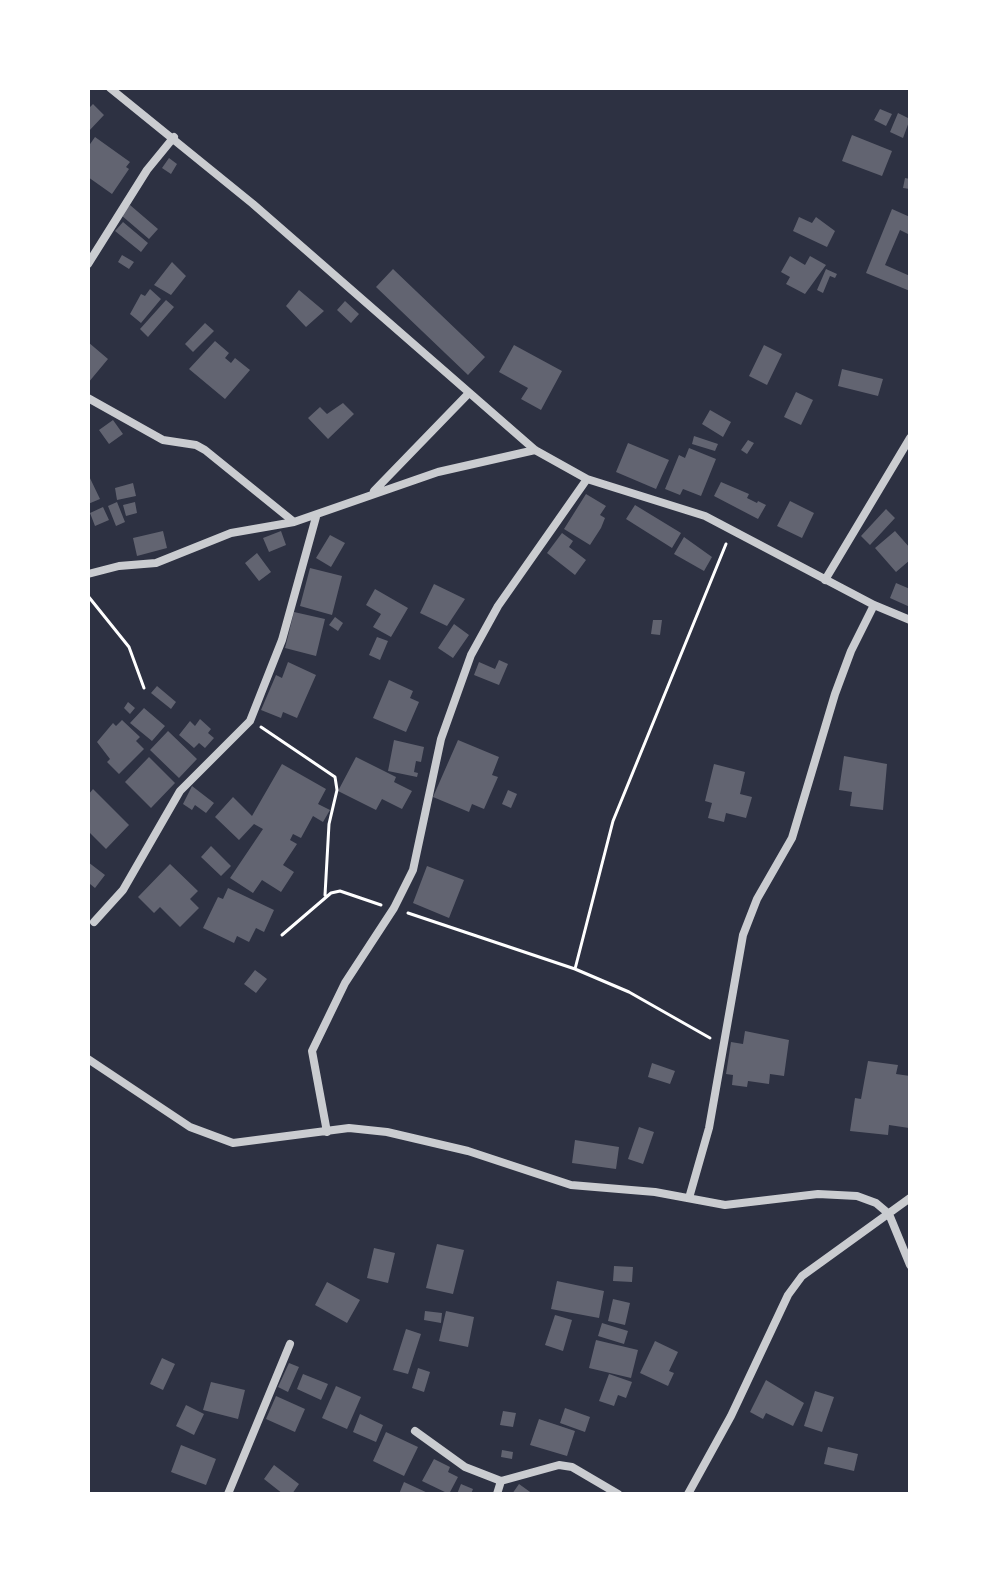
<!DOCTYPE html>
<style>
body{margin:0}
#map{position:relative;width:998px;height:1582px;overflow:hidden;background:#2d3142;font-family:Inter,sans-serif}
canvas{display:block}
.frame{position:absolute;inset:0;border:90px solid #fff;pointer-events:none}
</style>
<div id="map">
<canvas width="998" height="1582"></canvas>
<div class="frame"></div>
</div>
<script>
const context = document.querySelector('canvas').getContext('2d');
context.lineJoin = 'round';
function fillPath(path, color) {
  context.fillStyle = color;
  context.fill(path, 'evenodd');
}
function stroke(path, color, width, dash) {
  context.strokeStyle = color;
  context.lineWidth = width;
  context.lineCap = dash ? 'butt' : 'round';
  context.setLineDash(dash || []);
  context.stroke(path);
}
const building = new Path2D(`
 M93 104 104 115 88 132V109Z
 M880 109 892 114 886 126 874 120Z
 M898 113 910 119 903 138 890 132Z
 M852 135 892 151 882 176 842 161Z
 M95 137 130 162 126 167 129 169 112 194 88 177V147Z
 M169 158 177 164 171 174 162 168Z
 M905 178 910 179V189L903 188Z
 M130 205 158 229 149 239 121 215Z
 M892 209 910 217V235L900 230 885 265 910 276V291L866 273Z
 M799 217 812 223 816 217 835 231 827 247 793 231Z
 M123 222 148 243 141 252 115 231Z
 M122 255 134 262 129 269 118 262Z
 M790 256 805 265 810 256 826 265 805 294 786 284 790 277 781 272Z
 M172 262 186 276 171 295 154 285Z
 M393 269 485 357 468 375 376 287Z
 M826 269 837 274 835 278 830 276 823 293 817 290Z
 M150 289 161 299 141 323 130 314 141 294 145 296Z
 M299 290 324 311 306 327 286 306Z
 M166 300 174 307 148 337 140 329Z
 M345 301 359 314 351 323 337 310Z
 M205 323 214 331 193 352 185 344Z
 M215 341 229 353 225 358 231 363 235 358 250 370 225 399 189 369Z
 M88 342 108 359 88 383Z
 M514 345 562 371 541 410 521 399 528 388 499 372Z
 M764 345 782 354 767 385 749 376Z
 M842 369 883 379 878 396 838 386Z
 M796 392 813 400 801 425 784 417Z
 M343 403 354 414 328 439 308 418 320 407 327 414Z
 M710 410 731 422 723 437 702 424Z
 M113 420 123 434 109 444 99 430Z
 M694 436 718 444 715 451 692 444Z
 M748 440 754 443 747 454 741 450Z
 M628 443 669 460 656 489 616 472Z
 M689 448 716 459 701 496 683 489 680 495 665 489 679 455 685 458Z
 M88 474 100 499 88 504Z
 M721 482 749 494 747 498 757 503 758 501 766 505 758 519 714 496Z
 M133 483 136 496 117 500 115 488Z
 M586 494 606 506 600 515 605 518 601 528 590 545 564 529Z
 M790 501 814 513 802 538 777 526Z
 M117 502 125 522 116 526 108 506Z
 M135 502 137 513 126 516 123 505Z
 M635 505 681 533 672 548 626 519Z
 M103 507 109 520 95 526 90 513Z
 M886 509 895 518 870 545 861 536Z
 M163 531 167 548 137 556 133 538Z
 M281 531 286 545 269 552 263 538Z
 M895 531 910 548V560L896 572 875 548Z
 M562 533 573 541 569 547 586 560 575 575 547 553Z
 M330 535 345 543 331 567 316 558Z
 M684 537 712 557 704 571 674 554Z
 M257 553 271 572 259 581 245 563Z
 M310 568 342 576 332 615 300 606Z
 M896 583 910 589V607L890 598Z
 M434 584 465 599 447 626 420 613Z
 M375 589 408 608 391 637 373 627 381 614 366 605Z
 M294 612 325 619 316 656 285 648Z
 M335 617 343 623 338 631 329 625Z
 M653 620H662L660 635 651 634Z
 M454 624 469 635 453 658 438 648Z
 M377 637 388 641 380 660 369 655Z
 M499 660 508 664 499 685 474 675 479 662 495 669Z
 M288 662 316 675 297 718 283 712 281 718 261 710 276 675 282 678Z
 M389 680 413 691 410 698 419 702 406 732 373 718Z
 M157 686 176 702 171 709 151 693Z
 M128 702 135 708 130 714 124 708Z
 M144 708 165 726 152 741 130 723Z
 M200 719 211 729 208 733 214 738 205 748 199 743 194 748 179 735 190 721 195 726Z
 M122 720 140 737 136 741 144 749 119 774 107 762 110 759 97 742 113 723 116 726Z
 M168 731 197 759 179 778 150 750Z
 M394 740 424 747 421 762 416 761 414 772 418 773 417 777 388 771Z
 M458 740 499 757 492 775 498 777 484 809 472 804 469 812 433 797Z
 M844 756 887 764 883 810 850 806 852 792 839 790Z
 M149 757 175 783 151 808 125 782Z
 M356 757 396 777 394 782 412 791 402 809 382 799 376 810 338 791Z
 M282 764 326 789 318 804 330 810 323 822 313 816 301 838 293 834 290 840 297 844 283 865 294 872 281 892 262 880 253 893 230 878 263 829 254 824 239 840 215 817 233 797 252 816Z
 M714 764 745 772 740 794 752 797 746 818 726 813 724 822 708 818 712 803 705 801Z
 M192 786 214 803 206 813 195 805 192 810 183 804Z
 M93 789 129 825 106 849 88 831V795Z
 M508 790 517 794 511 808 502 804Z
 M211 846 231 866 221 876 201 857Z
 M88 862 105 875 95 888 90 884 88 887Z
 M170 864 198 891 190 899 199 908 180 927 160 907 154 913 138 897Z
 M427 866 464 880 449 918 413 903Z
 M228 888 274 910 264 932 256 928 249 942 237 936 234 943 203 928 218 897 223 899Z
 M255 970 267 979 256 993 244 984Z
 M745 1031 789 1040 784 1076 770 1074 769 1084 748 1081 747 1087 732 1085 733 1075 726 1074 731 1042 743 1044Z
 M868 1061 898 1065 896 1074 910 1076 909 1128 889 1125 888 1135 850 1131 855 1098 861 1099Z
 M652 1063 675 1071 670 1084 648 1077Z
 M639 1127 654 1132 643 1164 628 1159Z
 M575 1140 619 1147 616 1169 572 1163Z
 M437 1244 464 1250 453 1294 426 1288Z
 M374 1248 395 1253 388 1283 367 1278Z
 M614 1266 633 1267 632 1282 613 1281Z
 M557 1281 604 1291 599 1318 551 1309Z
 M327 1282 360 1300 347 1323 315 1305Z
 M613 1299 630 1303 625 1325 608 1321Z
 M425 1311 442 1313 441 1323 424 1320Z
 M446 1311 474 1317 468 1347 439 1341Z
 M555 1315 572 1320 563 1351 545 1345Z
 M602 1323 628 1331 624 1344 598 1336Z
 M406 1329 421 1334 408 1374 393 1370Z
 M596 1340 638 1350 631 1378 589 1368Z
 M655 1341 678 1352 669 1371 674 1373 668 1386 640 1373Z
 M162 1358 175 1364 163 1390 150 1384Z
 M289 1363 299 1367 288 1392 278 1387Z
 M418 1368 430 1372 424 1392 412 1388Z
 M303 1374 328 1384 321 1400 297 1389Z
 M609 1374 632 1382 626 1398 618 1395 614 1406 599 1401Z
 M766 1380 804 1403 793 1426 766 1413 763 1419 750 1412Z
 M211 1382 245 1390 238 1419 203 1410Z
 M336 1386 361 1397 347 1429 322 1418Z
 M815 1391 834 1397 822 1432 804 1426Z
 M276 1396 305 1409 295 1432 266 1419Z
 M186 1405 204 1414 194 1435 176 1426Z
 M565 1408 590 1417 585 1432 560 1423Z
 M503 1411 516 1413 513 1427 500 1425Z
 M360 1414 383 1425 376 1442 353 1432Z
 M539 1419 575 1431 567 1456 530 1445Z
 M386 1432 418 1447 404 1476 373 1461Z
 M181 1445 216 1459 206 1485 171 1472Z
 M828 1447 858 1454 854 1471 824 1464Z
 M502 1450 513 1452 512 1459 501 1457Z
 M434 1459 450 1467 448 1472 458 1477 449 1494 422 1481Z
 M274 1465 299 1484 292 1494H283L264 1479Z
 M404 1482 430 1494H399Z
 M461 1484 473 1489 471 1494H457Z
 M519 1484 533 1494H512Z`);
const path = new Path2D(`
 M88 596 129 647 144 688
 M261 727 335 777 337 790 329 824 325 895
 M408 913 575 969 629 992 710 1038
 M282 935 331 893 340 891 381 905
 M575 969 613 821 726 544`);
const minor = new Path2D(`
 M110 88 253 204 535 450 587 479 705 516 874 605 910 620
 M88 264 147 170 174 137
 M88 398 163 440 196 445 205 450 294 522 438 472 535 450
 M374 491 468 394
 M88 574 119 566 156 563 231 533 294 522
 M825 580 910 438
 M94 922 123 890 180 791 250 721 282 640 316 517
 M88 1059 190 1127 233 1143 349 1128 387 1132 468 1151 571 1185 655 1192 725 1205 818 1194 857 1196 876 1203 889 1214 910 1265
 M327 1132 312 1051 345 983 394 908 413 870 441 739 471 655 498 606 587 479
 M689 1198 709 1128 743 935 757 899 792 838 835 694 851 651 874 605
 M415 1431 465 1467 501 1481 559 1465 572 1467 618 1494
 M228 1494 290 1344
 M497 1494 501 1481
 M688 1494 731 1416 788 1295 802 1276 910 1198`);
fillPath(building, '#626471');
stroke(path, '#fff', 3);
stroke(minor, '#caccd0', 8);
</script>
